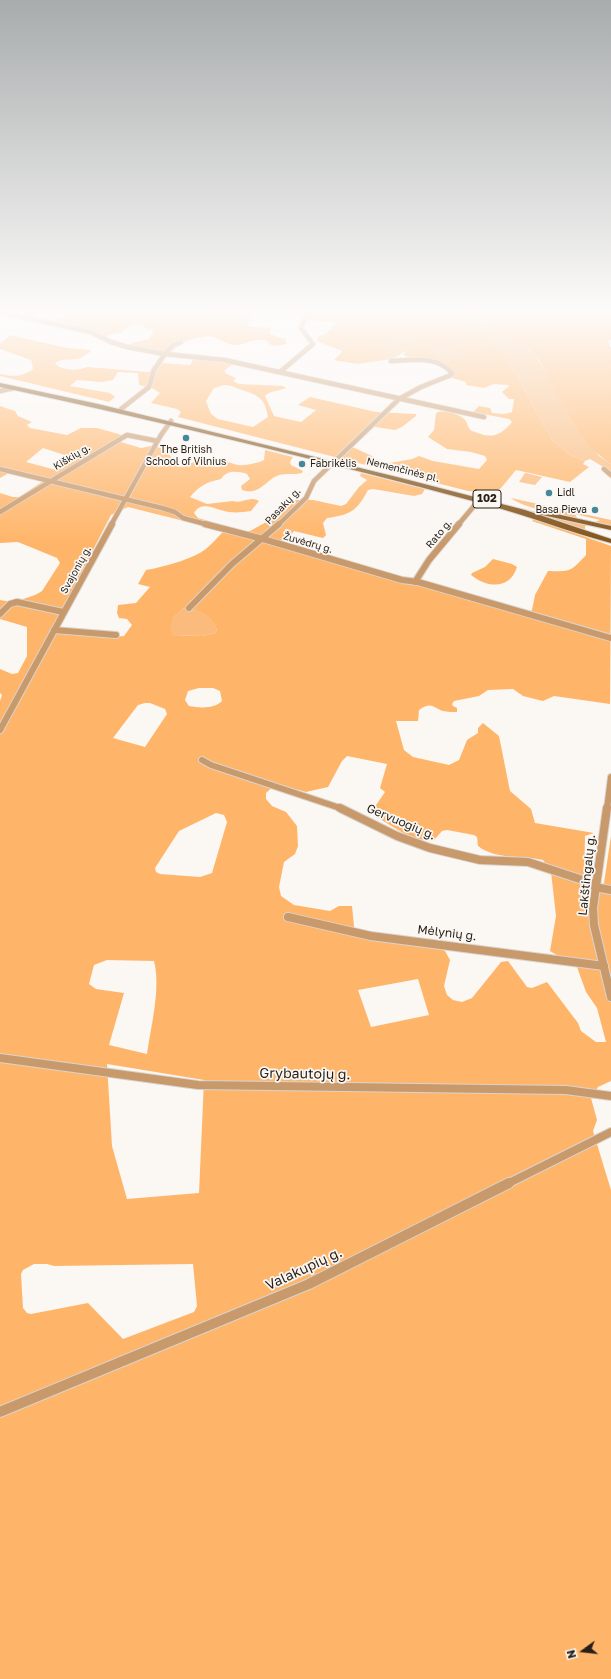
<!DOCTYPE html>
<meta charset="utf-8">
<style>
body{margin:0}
#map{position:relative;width:611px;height:1679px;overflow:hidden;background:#fbf7f3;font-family:"Golos Text",sans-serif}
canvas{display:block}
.north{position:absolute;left:563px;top:1631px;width:40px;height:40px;-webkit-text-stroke:3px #fbf7f3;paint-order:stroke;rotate:255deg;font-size:11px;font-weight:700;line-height:16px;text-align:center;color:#271f17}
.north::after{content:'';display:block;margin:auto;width:14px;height:18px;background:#271f17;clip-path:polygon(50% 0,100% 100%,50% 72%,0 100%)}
</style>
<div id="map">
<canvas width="611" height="1679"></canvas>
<div class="north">N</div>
</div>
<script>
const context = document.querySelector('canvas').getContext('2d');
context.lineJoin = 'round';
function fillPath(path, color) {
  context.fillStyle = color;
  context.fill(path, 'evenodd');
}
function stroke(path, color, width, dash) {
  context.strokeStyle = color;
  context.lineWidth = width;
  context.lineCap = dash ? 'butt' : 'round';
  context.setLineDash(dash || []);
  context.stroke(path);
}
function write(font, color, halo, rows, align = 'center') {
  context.font = font + ' "Golos Text",sans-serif';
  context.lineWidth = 3.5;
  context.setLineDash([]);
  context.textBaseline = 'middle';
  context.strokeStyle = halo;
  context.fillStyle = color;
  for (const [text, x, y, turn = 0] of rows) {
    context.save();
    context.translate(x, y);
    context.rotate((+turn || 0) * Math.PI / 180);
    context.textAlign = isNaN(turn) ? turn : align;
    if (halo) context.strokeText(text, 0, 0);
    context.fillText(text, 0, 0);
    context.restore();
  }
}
const green = new Path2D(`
 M43 309H453L458 313H466V309H477L485 321 520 343 535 355 599 456 611 464V473L605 468 590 459 585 461 569 454 552 440 504 353 460 371 408 350 392 359 357 364 334 360 343 351 317 341 318 336 336 333 340 321 303 312 258 309 239 338 209 336 197 338 158 332 142 327 143 324 135 322 121 333 101 335 65 314Z
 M525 473H526L542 477 535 485 519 482Z
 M473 497 587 524 588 525 585 526V530Z
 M511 498 611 520V526L595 522 600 520 575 514 577 518C563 516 521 507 511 498Z
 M184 608C200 610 211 615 217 630L215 633 202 636 173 635 169 626 174 617Z`);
const forest = new Path2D(`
 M0 309H199L197 314V317L207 324 271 328 270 334 285 339 287 344 274 346 269 344 268 341C250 337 248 345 234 345 228 345 221 339 214 337 202 334 179 342 172 352L233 364 225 370V373L236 378 233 381 239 384 283 386 286 388C279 391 270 391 265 396L274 416 301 422 316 410 298 405 310 397 376 412 416 414V416L402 427 395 430 369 426 348 445 372 456 375 460 390 463 412 459 419 456 433 461 479 469 487 460 485 456 471 452 447 449 428 437 434 430 436 413C443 409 461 414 466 421 467 423 468 427 470 430 489 438 498 439 512 422L509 419 473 412 479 406 490 408 492 413 504 414 512 412 514 399H509L502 392 509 386 508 385 494 384 484 388 466 385V382L452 378 451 376 453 373C444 353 420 362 403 355L418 338V337C397 332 398 331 382 346L384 356C367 365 352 363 334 360L343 351 317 341 337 323 336 322 309 320 297 312 259 309H434L454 321 469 332 487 339 504 353 552 440 569 454 585 461 583 464 589 467 570 482 516 470 496 494 468 491 178 417 181 412 177 409 151 403 160 393 152 388 139 385 138 373 118 372 113 380 102 382 77 380 70 386 110 393 115 397 109 402 0 376V374C13 377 22 377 33 369L31 360 0 349V344L10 335 67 348 90 350V352L79 359 61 360 55 363C61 371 78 371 87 367L149 372 153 366 163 363 190 365 194 358 127 345 135 342 149 339 155 328 154 327C143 325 133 324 122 329 115 332 112 336 104 336L46 320 58 319 65 313 57 312 23 316 0 312ZM449 345 453 346 466 355 447 362 426 352 428 350ZM224 385C232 385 235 388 242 390 259 396 265 398 268 417L253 427 218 419 211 414 206 401 214 388Z
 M477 309H599L604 310 611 309V340L608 341 611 348V464C580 444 567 408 549 378 544 370 540 360 534 354 517 338 488 331 477 309Z
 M0 406 15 411 18 416 32 422 27 425 30 428 67 435 81 428H97L122 435 121 442 141 448 151 446 166 449 176 466C186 469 189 462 198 461L216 467H219C227 459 229 463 238 465 245 466 258 463 264 460L265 450 293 457 290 462 291 465 303 471 302 473C294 475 287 473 279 475 265 480 260 496 242 490L241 486 250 479 247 474C237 471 227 470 221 479 207 482 199 486 190 497L207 504 233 501C243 504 250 495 259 501L251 511C244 512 236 513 229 512 218 511 202 499 194 513L198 518 243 531H250L277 516 291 502 296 500H313L341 506 346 504 359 487 367 480 360 476 361 473 425 489 422 494 414 496 373 489 368 490C357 511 350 515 327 518L323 523 326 535 323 538 294 531 285 542 286 547 526 616 532 610 535 595 548 571C571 572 571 571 586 555V539L532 521 535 519 611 546 610 704 554 696 543 701 523 696 513 689 488 690 479 696 454 701 452 704 453 706 457 708V712C453 712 447 712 443 711 433 708 432 701 419 710L418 721H396L404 750 413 757 449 765 459 760 467 740 478 733V728L483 723 499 736 510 791 531 809 535 823 594 833 585 836 584 884 589 892 598 894 604 883 611 836V1081L598 1087 591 1098 597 1120 593 1131 611 1190V1679H0V701L2 695 0 693V669L12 674 18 673 27 656V627L0 619V600C12 603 32 598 42 591L60 563 57 558 18 542 0 543V493L13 497H19L45 480 14 470 0 478ZM43 448 74 458V459L56 470 26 462ZM128 507 224 531C217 537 211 546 203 551 192 559 160 568 146 570L138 584 150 587 136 603 118 605 117 613 119 618 127 619 132 625 124 636 112 637 51 631 111 515ZM184 608C199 610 211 615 217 630L215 633 202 636 173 635 170 626 174 617ZM199 688H213L220 691 222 701C214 709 200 708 189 706L185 700 188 691ZM145 703H150L165 709 167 714 145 747 113 738 138 705ZM347 756 387 764 380 788 385 792 372 811 375 816C393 826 413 843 434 840L442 831 447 830 474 835 477 837 478 846C496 860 522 855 543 860L551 872 556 916 550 951 577 967 586 992 597 1008 606 1042H596L581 1031 578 1023 547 982 532 988 527 987 508 961 501 962 472 998 462 1002 453 1000 447 995 444 986 450 960 445 951 438 948 355 936 352 906H339L330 911 294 905 281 896 279 887 284 862 295 854 298 846 297 826 286 812 272 806 266 799V793L276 784 306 792 328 787 342 761ZM216 813 224 815 227 822 212 873 200 877 160 874 156 872 155 868 179 831ZM107 960 154 961C161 988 151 1026 147 1054L109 1045 124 993 96 989 89 984 94 965ZM418 979 429 1015 371 1027 358 990ZM107 1064 204 1080 199 1193 127 1199 112 1146ZM34 1264H47L54 1266 193 1264 197 1306 194 1312 123 1339 88 1303 31 1314 27 1313 23 1308 21 1274 23 1270Z
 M493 559 512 564 517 567C510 590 487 588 471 575L472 573 485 567Z`);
const streetFar3 = new Path2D(`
 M0 312 91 332 111 342 127 347 165 354 224 360 484 417
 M26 317 41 309
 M280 372 313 344 301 328 306 316 332 309
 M0 391 14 388
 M121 409 149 387 154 370 162 358 172 346 181 342
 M0 469 162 508 175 512 183 518 209 525
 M604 469 611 475
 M0 512 127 435 157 441
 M111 525 161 435 171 421
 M278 525 306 498 314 481 399 399 421 387 451 375 452 373C437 355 412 360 391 361
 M458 525 479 500`);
const streetFar2 = new Path2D(`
 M205 524 263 539 402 580 418 582 611 638
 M415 582 429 560 459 524
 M189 608 232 564 279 524
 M0 614 10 604 17 602 63 612
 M54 630 116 635
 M0 730 112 524
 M202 760 211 765 343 809
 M607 809 611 777`);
const streetFar1 = new Path2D(`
 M340 808 397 836 430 848 480 860 528 862 595 884
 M607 808 593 908 594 925 611 997
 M595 887 611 890
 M288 917 371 936 604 966
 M0 1058 198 1085 566 1090 611 1096
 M507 1184 611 1132`);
const street = new Path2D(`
 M0 1412 309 1284 509 1183`);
const primary = new Path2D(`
 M0 383 98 404 401 478 525 510 611 539V543C568 532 527 515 484 504 324 461 162 422 0 387Z
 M538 510 611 526V530L538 514Z`);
const markers = [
 [186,438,4,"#468899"],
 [302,464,4,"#468899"],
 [549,493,4,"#468899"],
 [595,510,4,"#468899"]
];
const farPoinames = [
 ["The British",186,450,"center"],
 ["School of Vilnius",186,462,"center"],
 ["Fabrikėlis",310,464],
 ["Lidl",557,493],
 ["Basa Pieva",587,510,"right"]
];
const farStreetnames = [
 ["Kiškių g.",72,457,-31],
 ["Nemenčinės pl.",403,470,14],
 ["Pasakų g.",283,506,-46],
 ["Rato g.",439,534,-50],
 ["Žuvėdrų g.",308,543,16],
 ["Svajonių g.",76,570,-61]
];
const shields = [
 [487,499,28]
];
const shieldNames = [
 ["102",487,499]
];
const streetNames = [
 ["Gervuogių g.",401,822,23],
 ["Lakštingalų g.",587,875,-84],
 ["Mėlynių g.",447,933,7]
];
const nearStreetnames = [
 ["Grybautojų g.",305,1074,1],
 ["Valakupių g.",304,1269,-25]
];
fillPath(green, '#fabb7c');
fillPath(forest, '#ffb569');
stroke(streetFar3, '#d9d4d0', 6);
stroke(streetFar2, '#d9d4d0', 8);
stroke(streetFar1, '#d9d4d0', 10);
stroke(street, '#d9d4d0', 12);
stroke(primary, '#d9d4d0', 2);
stroke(streetFar3, '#c8996b', 4.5);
stroke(streetFar2, '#c8996b', 6);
stroke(streetFar1, '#c8996b', 8);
stroke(street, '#c8996b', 10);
fillPath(primary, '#83531a');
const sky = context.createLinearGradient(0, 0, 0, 544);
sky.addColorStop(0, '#a8acad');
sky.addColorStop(0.57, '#fdfbfa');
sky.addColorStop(1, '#fdfbfa00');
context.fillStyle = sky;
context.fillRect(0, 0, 611, 544);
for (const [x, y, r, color] of markers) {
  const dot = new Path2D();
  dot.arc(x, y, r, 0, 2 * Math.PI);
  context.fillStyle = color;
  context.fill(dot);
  stroke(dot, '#fbf7f3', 1.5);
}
write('10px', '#271f17', '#fbf7f3', farPoinames, 'left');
write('10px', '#271f17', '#fbf7f3', farStreetnames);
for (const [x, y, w] of shields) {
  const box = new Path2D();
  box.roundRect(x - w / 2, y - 9, w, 18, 3);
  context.fillStyle = '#fbf7f3';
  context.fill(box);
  stroke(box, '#271f17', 1);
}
write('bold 11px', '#271f17', null, shieldNames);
write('12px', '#271f17', '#fbf7f3', streetNames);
write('14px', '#271f17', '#fbf7f3', nearStreetnames);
</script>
